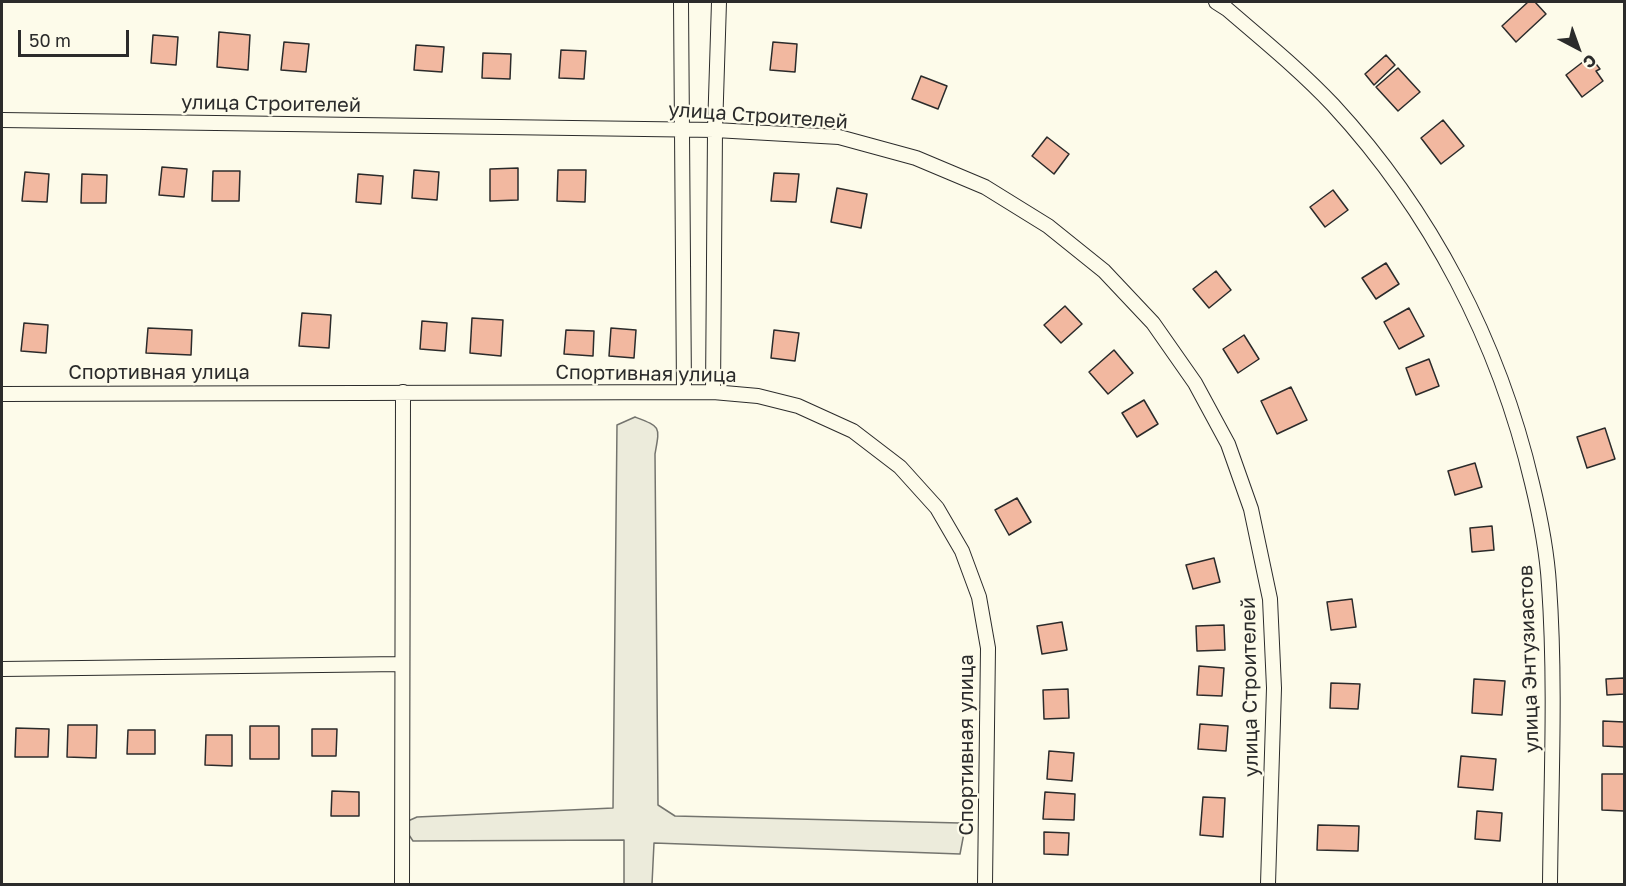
<!DOCTYPE html>
<meta charset="utf-8">
<style>
body{margin:0}
#map{position:relative;width:1626px;height:886px;overflow:hidden;background:#fdfbea;font-family:"Golos Text",sans-serif}
canvas{display:block}
.frame{position:absolute;inset:0;border:3px solid #2b2b2b;pointer-events:none}
.north{position:absolute;left:1548px;top:18px;width:60px;height:60px;-webkit-text-stroke:4px #fdfbea;paint-order:stroke;rotate:139deg;font-size:16px;font-weight:700;line-height:24px;text-align:center;color:#2b2b2b}
.north::after{content:'';display:block;margin:auto;width:21px;height:27px;background:#2b2b2b;clip-path:polygon(50% 0,100% 100%,50% 72%,0 100%)}
.scale{position:absolute;left:18px;top:30px;width:111px;height:27px;box-sizing:border-box;border:3px solid #2b2b2b;border-top:0;padding-left:8px;font-size:18px;line-height:21px;white-space:nowrap;color:#2b2b2b;-webkit-text-stroke:4px #fdfbea;paint-order:stroke}
</style>
<div id="map">
<canvas width="1626" height="886"></canvas>
<div class="frame"></div>
<div class="north">С</div>
<div class="scale">50 m</div>
</div>
<script>
const context = document.querySelector('canvas').getContext('2d');
context.lineJoin = 'round';
function fillPath(path, color) {
  context.fillStyle = color;
  context.fill(path, 'evenodd');
}
function stroke(path, color, width, dash) {
  context.strokeStyle = color;
  context.lineWidth = width;
  context.lineCap = dash ? 'butt' : 'round';
  context.setLineDash(dash || []);
  context.stroke(path);
}
function write(font, color, halo, rows, align = 'center') {
  context.font = font + ' "Golos Text",sans-serif';
  context.lineWidth = 4.5;
  context.setLineDash([]);
  context.textBaseline = 'middle';
  context.strokeStyle = halo;
  context.fillStyle = color;
  for (const [text, x, y, turn = 0] of rows) {
    context.save();
    context.translate(x, y);
    context.rotate((+turn || 0) * Math.PI / 180);
    context.textAlign = isNaN(turn) ? turn : align;
    if (halo) context.strokeText(text, 0, 0);
    context.fillText(text, 0, 0);
    context.restore();
  }
}
const green = new Path2D(`
 M635 417C661 427 660 426 655 454L658 805 675 816 960 823 964 833 960 854 654 843 652 884H624V840L413 841 407 832 408 821 417 817 613 808 617 425Z`);
const building = new Path2D(`
 M1528 2H1535L1546 14 1516 42 1502 26Z
 M219 32 250 35 248 70 217 67Z
 M153 35 178 37 176 65 151 63Z
 M284 42 309 44 306 72 281 70Z
 M773 42 797 44 795 72 770 70Z
 M416 45 444 47 442 72 414 70Z
 M561 50 586 51 584 79 559 78Z
 M483 53 511 54 510 79 482 78Z
 M1386 55 1395 65 1374 85 1365 74Z
 M1588 58 1591 62 1593 60 1600 69 1596 71 1603 81 1582 97 1566 75Z
 M1398 68 1420 92 1398 111 1376 87Z
 M921 76 947 86 938 109 912 99Z
 M1443 120 1464 146 1441 164 1421 138Z
 M1047 137 1069 154 1054 174 1032 156Z
 M162 167 187 169 184 197 159 195Z
 M518 168V200L490 201V169Z
 M414 170 439 172 437 200 412 198Z
 M558 170H586L585 202 557 201Z
 M213 171H240L239 201H212Z
 M25 172 49 174 47 202 22 201Z
 M774 173 799 174 796 202 771 201Z
 M82 174 107 175 106 203H81Z
 M358 174 383 176 381 204 356 202Z
 M837 188 867 194 861 228 831 222Z
 M1333 190 1348 210 1325 227 1310 207Z
 M1386 263 1399 284 1376 299 1362 278Z
 M1216 271 1231 290 1209 308 1193 289Z
 M1065 306 1082 324 1061 343 1044 325Z
 M1409 308 1424 336 1399 349 1384 322Z
 M302 313 331 315 329 348 299 346Z
 M472 318 503 320 501 356 470 353Z
 M422 321 447 323 445 351 420 349Z
 M24 323 48 325 46 353 21 351Z
 M148 328 192 330 191 355 146 353Z
 M611 328 636 330 634 358 609 356Z
 M566 330 594 331 593 356 564 354Z
 M774 330 799 333 795 361 771 358Z
 M1244 335 1259 359 1238 373 1223 349Z
 M1114 350 1133 373 1108 394 1089 372Z
 M1429 359 1439 386 1416 395 1406 368Z
 M1291 387 1307 420 1277 434 1261 401Z
 M1144 400 1158 424 1137 437 1122 413Z
 M1605 428 1615 459 1587 468 1577 437Z
 M1475 463 1482 487 1455 495 1448 471Z
 M1017 498 1031 522 1009 535 995 510Z
 M1492 526 1494 550 1472 552 1470 528Z
 M1214 558 1220 582 1193 589 1186 565Z
 M1352 599 1356 627 1331 630 1327 602Z
 M1062 622 1067 650 1042 654 1037 626Z
 M1224 625 1225 650 1197 651 1196 626Z
 M1199 666 1224 668 1222 696 1197 695Z
 M1624 678V694L1607 695 1606 679Z
 M1474 679 1505 681 1502 715 1472 713Z
 M1331 683 1360 684 1358 709 1330 708Z
 M1068 689 1069 718 1044 719 1043 690Z
 M1603 721 1624 722V747L1603 746Z
 M1200 724 1228 726 1226 751 1198 749Z
 M68 725H97L96 758 67 757Z
 M250 726H279V759H250Z
 M16 728 49 729 48 757H15Z
 M312 729H337L336 756H312Z
 M128 730H155V754H127Z
 M206 735H232V766L205 765Z
 M1049 751 1074 753 1072 781 1047 779Z
 M1461 756 1496 759 1493 790 1458 787Z
 M1602 774H1624V811L1602 810Z
 M332 791 359 792V816H331Z
 M1045 792 1075 794 1074 820 1043 819Z
 M1203 797 1225 798 1223 837 1200 835Z
 M1477 811 1502 813 1500 841 1475 839Z
 M1318 825 1359 826 1358 851 1317 850Z
 M1044 832 1069 833 1068 855 1044 854Z`);
const street = new Path2D(`
 M681 2 684 391
 M1216 2 1227 9C1263 40 1300 70 1333 105 1431 211 1499 342 1532 483 1540 516 1547 551 1549 585 1556 684 1551 785 1550 884
 M2 120 715 130 839 137 916 158 985 187 1048 226 1104 271 1153 323 1195 383 1228 444 1251 509 1270 599 1274 688 1268 884
 M713 392 715 130 719 2
 M2 394 713 392 758 396 798 406 853 431 900 467 937 508 962 551 979 597 988 648 985 884
 M2 669 401 664
 M402 884 403 392`);
const streetNames = [
 ["улица Строителей",271,104,1],
 ["улица Строителей",758,116,4],
 ["Спортивная улица",159,373],
 ["Спортивная улица",646,374,1],
 ["улица Энтузиастов",1529,659,-92],
 ["улица Строителей",1250,687,-91],
 ["Спортивная улица",967,745,-90]
];
fillPath(green, '#ecebdb');
stroke(green, '#74746e', 1.5);
fillPath(building, '#f2b8a0');
stroke(building, '#2b2b2b', 1.5);
stroke(street, '#2b2b2b', 16);
stroke(street, '#fdfbea', 14);
write('20px', '#2b2b2b', '#fdfbea', streetNames);
</script>
